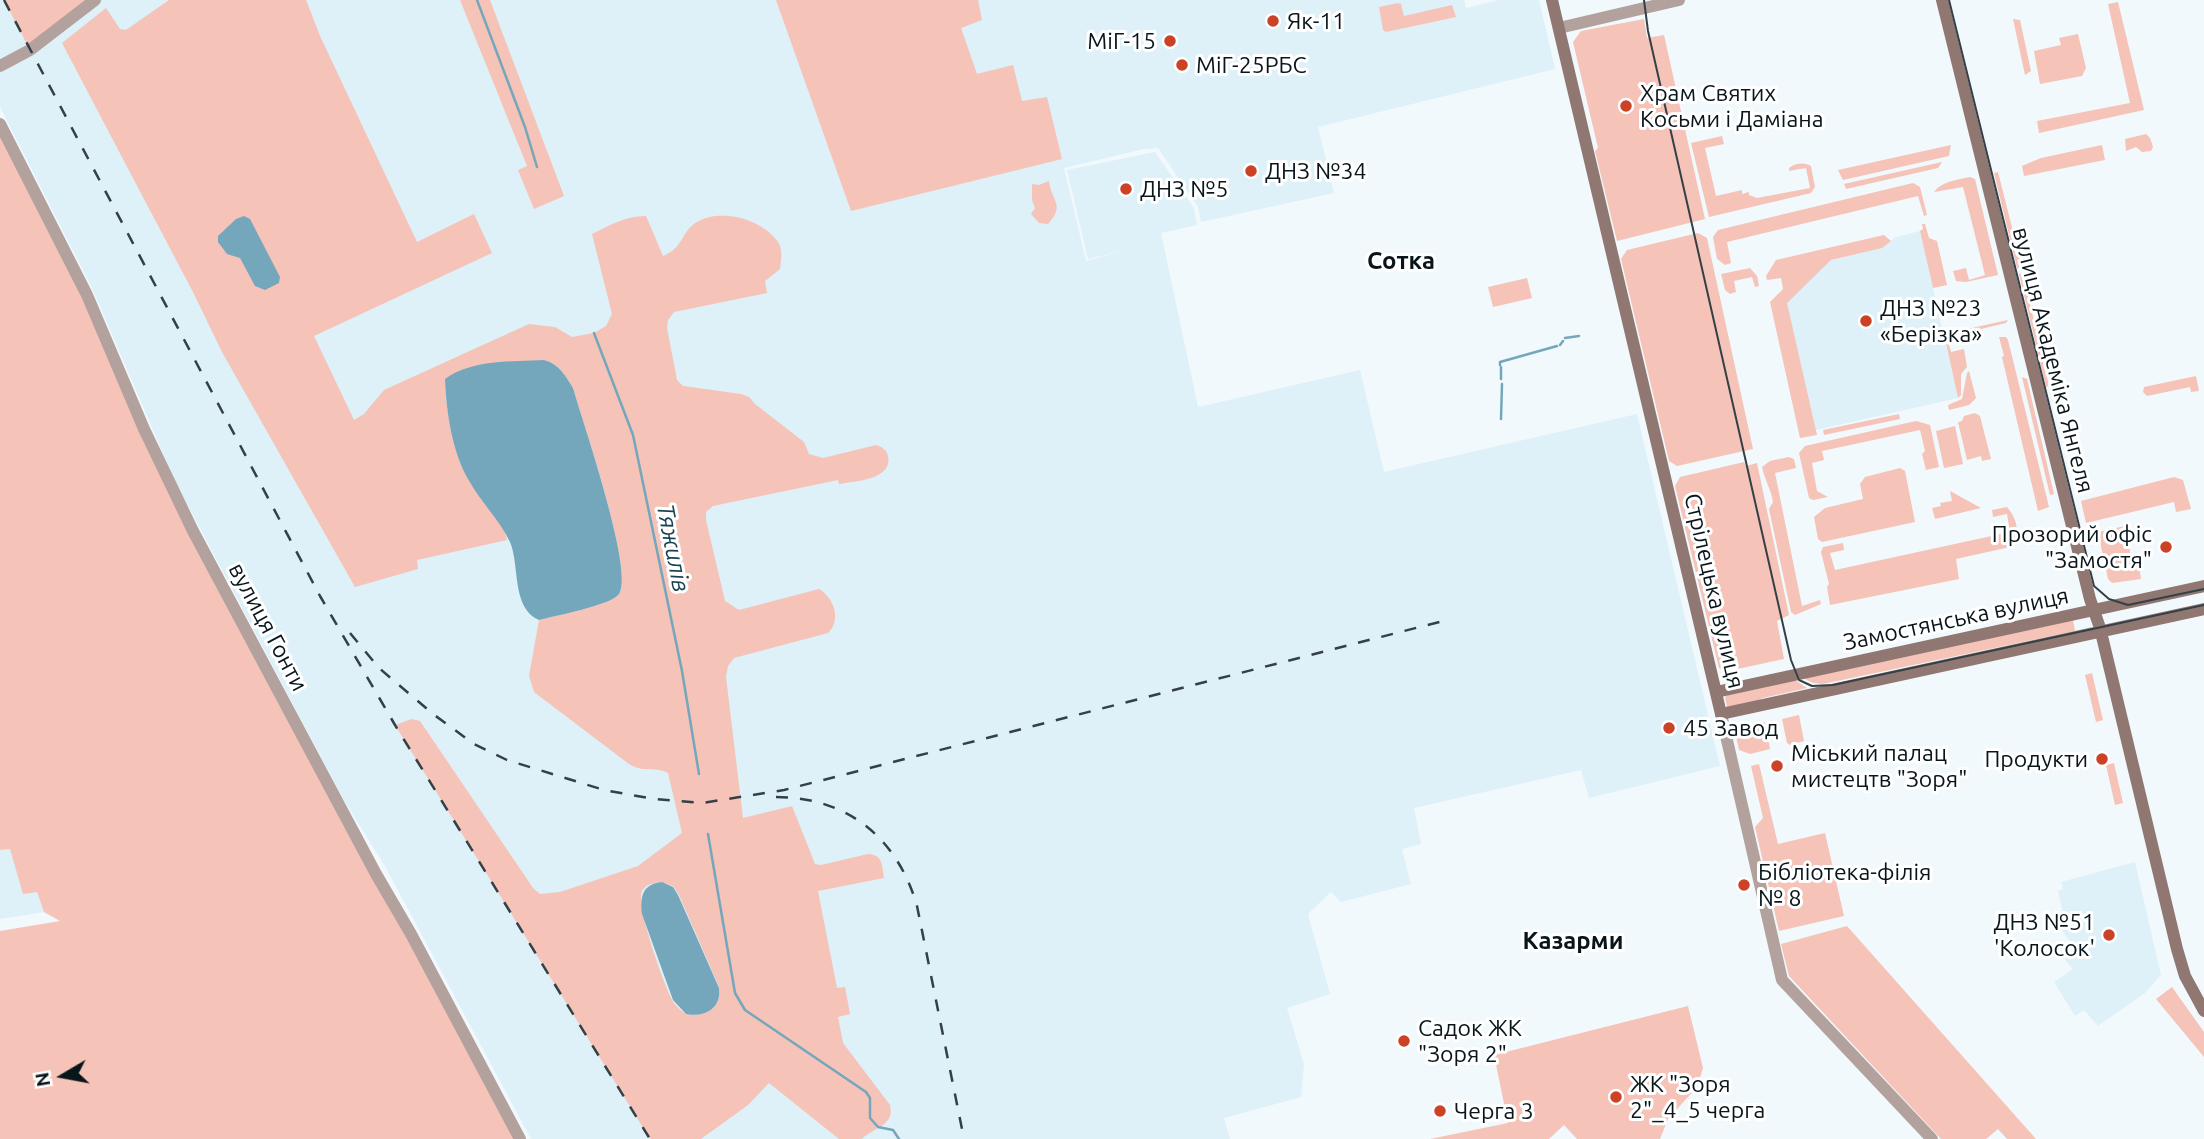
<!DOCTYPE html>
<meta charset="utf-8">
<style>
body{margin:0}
#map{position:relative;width:2204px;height:1139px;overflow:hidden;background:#f1f9fc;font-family:Ubuntu,sans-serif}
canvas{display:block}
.north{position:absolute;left:28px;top:1041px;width:70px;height:70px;-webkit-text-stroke:5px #fff;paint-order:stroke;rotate:260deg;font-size:19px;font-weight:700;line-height:28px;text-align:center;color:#08161c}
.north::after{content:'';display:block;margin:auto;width:24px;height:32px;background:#08161c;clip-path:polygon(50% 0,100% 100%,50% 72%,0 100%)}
</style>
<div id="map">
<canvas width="2204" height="1139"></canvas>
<div class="north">N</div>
</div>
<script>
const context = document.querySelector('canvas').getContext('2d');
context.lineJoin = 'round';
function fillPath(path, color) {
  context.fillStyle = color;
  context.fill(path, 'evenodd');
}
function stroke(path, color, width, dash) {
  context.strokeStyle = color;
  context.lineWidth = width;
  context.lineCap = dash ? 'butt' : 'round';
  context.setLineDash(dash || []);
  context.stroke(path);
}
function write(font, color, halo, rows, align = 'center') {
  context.font = font + ' Ubuntu,sans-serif';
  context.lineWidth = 6;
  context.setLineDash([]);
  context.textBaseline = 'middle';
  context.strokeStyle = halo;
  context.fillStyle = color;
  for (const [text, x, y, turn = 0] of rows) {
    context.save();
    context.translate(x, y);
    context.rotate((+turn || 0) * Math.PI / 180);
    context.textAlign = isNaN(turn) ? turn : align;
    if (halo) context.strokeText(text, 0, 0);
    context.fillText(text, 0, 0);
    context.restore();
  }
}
const built = new Path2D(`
 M0 0H1464L1466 8 1499 0H1539L1555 69 1318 127 1334 193 1201 222 1198 207 1158 148 1144 149 1064 168 1086 261 1126 250 1088 259 1067 170 1155 152 1194 208 1197 225 1161 233 1198 407 1360 370 1384 472 1637 414 1720 766 1589 798 1581 770 1414 808 1421 844 1402 849 1411 884 1341 902 1331 892 1308 914 1330 994 1287 1008 1304 1064 1301 1097 1224 1118 1230 1139H531L386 868 342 797 175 481 92 288 0 107Z
 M1920 231 1958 398 1816 430 1786 303 1831 260 1881 248 1896 237Z
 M0 793 37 892 44 912 0 919Z
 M2135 862 2161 975 2145 993 2098 1026 2084 1010 2075 1016 2054 982 2073 969 2064 959 2075 948 2056 922 2064 918 2058 891 2063 889 2061 882Z`);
const green = new Path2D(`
 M4 0H94L30 50Z
 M169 0H306L320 36 417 242 474 214 492 253 314 336 354 420 364 414 384 390 529 324 555 327 572 337 594 333 606 326 612 314 592 234C610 225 626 216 646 216L663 256C684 248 681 231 697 222 721 208 762 219 778 242 783 250 781 259 780 269L765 281 767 293 674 312 668 320 667 328 677 380 683 386 741 394 749 397 755 404 804 442 809 454 823 458 876 445C882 447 886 449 888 456 893 480 855 481 839 484L838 480 713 506 706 512V520L725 601 739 610 819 589C834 598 842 620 828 633L734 658 728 666 726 677 743 818 792 806 815 864 821 865 868 854C883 855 882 865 884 878L818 891 837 988 845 987 850 1014 838 1017 843 1043 890 1105C895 1126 874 1127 862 1139H839L769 1083 748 1105 701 1139H650L395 725 412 719 420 721 533 888 540 894 560 892 638 866 682 833 668 773C655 766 643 773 629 764L534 692 529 676 539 620C554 616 612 605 619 594 635 572 582 420 573 388 565 375 559 364 544 360L445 379C445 408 454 455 469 480 479 498 504 521 507 540L417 560 418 569 355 587 222 352 194 294 62 43 106 8 120 29 126 30ZM661 882 673 886 679 895 719 987C723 1008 705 1018 686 1014 681 1011 677 1007 674 1003 665 989 635 904 642 891 646 884 654 883 661 882Z
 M460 0H490L564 196 534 209 518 170 527 166Z
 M776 0H978L982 20 961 28 977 74 1013 65 1022 101 1047 97 1062 159 851 211Z
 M2118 2 2144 110 2039 133 2037 121 2130 103 2108 4Z
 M1398 3 1401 4 1404 16 1452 5 1456 17 1386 32 1383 30 1379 7Z
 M1644 19 1647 38 1664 35 1705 219 1617 241 1595 151 1598 148 1573 42 1581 31Z
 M2013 19 2020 20 2031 71 2025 75Z
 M2078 34 2086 68 2082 76 2040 84 2034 51 2061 45 2059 38Z
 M0 125 144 429 520 1139H0V931L60 921 44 912 37 892 23 894 10 849 0 850Z
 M2146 134 2150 138 2153 147 2151 151 2142 152 2136 147 2126 151 2125 139Z
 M1722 136 1724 144 1705 148 1716 196 1742 190V194L1749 192V195L1757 198 1810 188 1806 168 1789 171V168C1795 163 1804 162 1811 166L1815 187 1811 193 1709 217 1691 143Z
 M1951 145 1949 156 1843 180 1838 170Z
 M2102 145 2105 160 2024 176 2022 166 2041 158Z
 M1942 162 1938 168 1846 189 1844 184Z
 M1998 172 2022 267 2017 268 1994 173Z
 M1970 177 1975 179 1998 275 1966 282 1956 281 1953 271 1966 268 1969 280 1985 275 1963 187 1934 192C1942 181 1957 180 1970 177Z
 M1049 181C1051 202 1066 204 1048 224L1039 223 1031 214 1035 208 1032 200V184L1039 185Z
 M1913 183 1920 187 1927 215 1924 216 1918 196 1727 242 1731 263 1725 265 1717 259 1713 237 1718 230Z
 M1922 224H1925L1929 238 1937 241 1947 285 1933 288 1920 231 1923 229Z
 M1698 233 1707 238 1753 449 1677 466 1669 461 1621 259 1627 250Z
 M1884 235 1891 241 1882 248 1831 260 1787 303 1817 435 1800 438 1770 302 1783 289 1781 278 1767 280 1766 276 1776 260Z
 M1750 268 1757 276 1759 286 1755 287 1752 277 1734 281 1736 292 1730 294 1725 290 1721 274Z
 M2023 273 2049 386 2046 387 2019 274Z
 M1527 278 1532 298 1493 307 1488 287Z
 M2008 320 2006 323 1947 337 1951 352 1964 349 1967 367 1961 374V395L1958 398 1944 334Z
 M1999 337H2006L2008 340 2049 507 2038 511 2002 357 2004 356Z
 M1969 371 1976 398 1969 405 1949 410 1948 405 1962 399 1967 373Z
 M2196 376 2199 391 2191 392 2190 387 2147 396 2143 392 2144 387Z
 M2022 377 2027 379 2054 494 2050 495Z
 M1975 413 1980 416 1991 459 1982 461 1981 456 1967 460 1958 422 1962 421 1964 416Z
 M1899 414 1900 419 1824 435 1823 430Z
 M1916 421 1930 425 1939 467 1926 470 1922 454 1925 451 1920 430 1822 451 1824 460 1812 463 1817 491 1828 497 1813 500 1809 498 1799 453 1805 446Z
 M1955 426 1963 464 1944 468 1936 431Z
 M1789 457 1794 459 1796 468 1775 473 1802 606 1820 600 1821 604 1795 615 1791 612 1769 509 1773 502C1771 489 1765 481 1762 467L1770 461Z
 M1744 462 1746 466 1757 463 1789 615 1777 621 1784 659 1728 671 1719 668 1675 486 1680 477Z
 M1900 468 1905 471 1915 522 1822 542 1818 539 1814 517 1825 508 1863 499 1860 484 1865 477Z
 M2174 477 2183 480 2191 509 2176 512 2174 502 2086 523 2081 501Z
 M1950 491 1981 508 1935 519 1932 508 1941 506 1940 503 1952 501Z
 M2007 507C2017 518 2022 537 2010 547L1956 559 1959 579 1830 605 1827 587 1829 584 1821 552 1823 547 1843 543 1844 550 1830 553 1835 570 2010 532 2007 514 1993 517 1992 510Z
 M2125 526 2132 562 2138 561 2141 579 2112 583 2108 579 2098 532Z
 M2073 620 2075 631 1823 684 1813 683 1803 678Z
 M2092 673 2103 720 2096 722 2085 675Z
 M1795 680 1807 688 1763 698 1745 706 1727 707 1725 697 1728 695Z
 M1799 715 1804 741 1790 745 1787 743 1782 719Z
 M1765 722 1770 749 1750 754 1739 750 1735 732 1739 731V729Z
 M2114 763 2123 803 2115 805 2106 765Z
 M1759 764 1778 844 1825 833 1844 916 1779 931 1755 827 1763 818 1751 766Z
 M1847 926 2036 1139H2007L1998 1129 1986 1139H1941L1789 976 1781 944Z
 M2172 987 2204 1032V1057L2156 999Z
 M1688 1006 1703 1068 1697 1087 1668 1119 1660 1139H1577L1564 1125 1549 1139H1430L1508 1123 1494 1055Z`);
const water = new Path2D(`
 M244 216 250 219 280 277 279 283 265 290 255 286 240 258 227 254 218 242V236L236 219Z
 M544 360C559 364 565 375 573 388 582 420 635 573 619 594 612 605 554 616 539 620 511 608 520 565 510 542 499 519 480 501 468 479 452 451 446 410 445 379 472 359 512 362 544 360Z
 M662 882 673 887 678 895 719 988C722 1008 705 1018 686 1014L673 1000 642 914C640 897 642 884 662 882Z`);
const stream = new Path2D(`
 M477 0 525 127 537 167
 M594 333 633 435 682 671 699 774
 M1565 338 1579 336
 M1560 345 1563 341
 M1500 365V362L1557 346
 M1501 367V379
 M1501 419 1502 384
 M708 834 735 993 745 1010 866 1092 870 1098V1118L878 1127 893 1130 899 1139`);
const tertiary = new Path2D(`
 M1559 28 1679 0
 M0 66 30 50 95 0
 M0 124 87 295 144 429 193 531 376 874 411 934 520 1139
 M1721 714 1782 980 1932 1139`);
const secondary = new Path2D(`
 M1552 0 1721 714 2204 609
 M1942 0 2090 599 2100 628 2177 949 2185 976 2204 1011
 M1716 692 2204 586`);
const tram = new Path2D(`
 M1644 0 1648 31 1791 660 1799 680 1812 686 1833 685 2204 605
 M1949 0 2094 586 2109 599 2128 605 2204 589`);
const rail = new Path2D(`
 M4 0 320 596 395 725 650 1139
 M350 633 379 668 433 714 474 744 507 760 604 790 654 799 702 803 784 790 1447 620
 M776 797C848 797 898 839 917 906L964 1139`);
const markers = [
 [1273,21,7,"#cc4226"],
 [1170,41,7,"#cc4226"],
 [1182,65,7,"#cc4226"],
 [1626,106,7,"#cc4226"],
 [1251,171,7,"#cc4226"],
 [1126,189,7,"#cc4226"],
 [1866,321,7,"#cc4226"],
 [2166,547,7,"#cc4226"],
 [1669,728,7,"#cc4226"],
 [2102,759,7,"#cc4226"],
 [1777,766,7,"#cc4226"],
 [1744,885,7,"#cc4226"],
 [2109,935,7,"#cc4226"],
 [1404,1041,7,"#cc4226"],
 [1616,1097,7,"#cc4226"],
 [1440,1111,7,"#cc4226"]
];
const poiNames = [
 ["Як-11",1287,21],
 ["МіГ-15",1156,41,"right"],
 ["МіГ-25РБС",1196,65],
 ["Храм Святих",1640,93],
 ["Косьми і Даміана",1640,119],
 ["ДНЗ №34",1265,171],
 ["ДНЗ №5",1140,189],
 ["ДНЗ №23",1880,308],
 ["«Берізка»",1880,334],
 ["Прозорий офіс",2152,534,"right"],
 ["\"Замостя\"",2152,560,"right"],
 ["45 Завод",1683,728],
 ["Міський палац",1791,753],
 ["мистецтв \"Зоря\"",1791,779],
 ["Продукти",2088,759,"right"],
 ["Бібліотека-філія",1758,872],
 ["№ 8",1758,898],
 ["ДНЗ №51",2095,922,"right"],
 ["'Колосок'",2095,948,"right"],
 ["Садок ЖК",1418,1028],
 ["\"Зоря 2\"",1418,1054],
 ["ЖК \"Зоря",1630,1084],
 ["2\"_4_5 черга",1630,1110],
 ["Черга 3",1454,1111]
];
const streetNames = [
 ["вулиця Академіка Янгеля",2053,360,76],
 ["Стрілецька вулиця",1714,591,77],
 ["Замостянська вулиця",1956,619,-12],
 ["вулиця Гонти",268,627,62]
];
const neighbourhoodNames = [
 ["Сотка",1401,261],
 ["Казарми",1573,941]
];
const waterNames = [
 ["Тяжилів",673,548,79]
];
fillPath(built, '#def0f8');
fillPath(green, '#f5c3b7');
fillPath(water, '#74a7bc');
stroke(stream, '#74a7bc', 2.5);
stroke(tertiary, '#b2a19d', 12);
stroke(secondary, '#907772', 12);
stroke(tram, '#344046', 2);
stroke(rail, '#344046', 2.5, [12, 12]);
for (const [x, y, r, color] of markers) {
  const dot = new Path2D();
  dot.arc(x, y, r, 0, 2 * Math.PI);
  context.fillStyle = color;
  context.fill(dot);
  stroke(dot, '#fff', 2.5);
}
write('23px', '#08161c', '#fff', poiNames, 'left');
write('23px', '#08161c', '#fff', streetNames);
write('bold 24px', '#08161c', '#fff', neighbourhoodNames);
write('italic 24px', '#174353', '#fff', waterNames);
</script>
